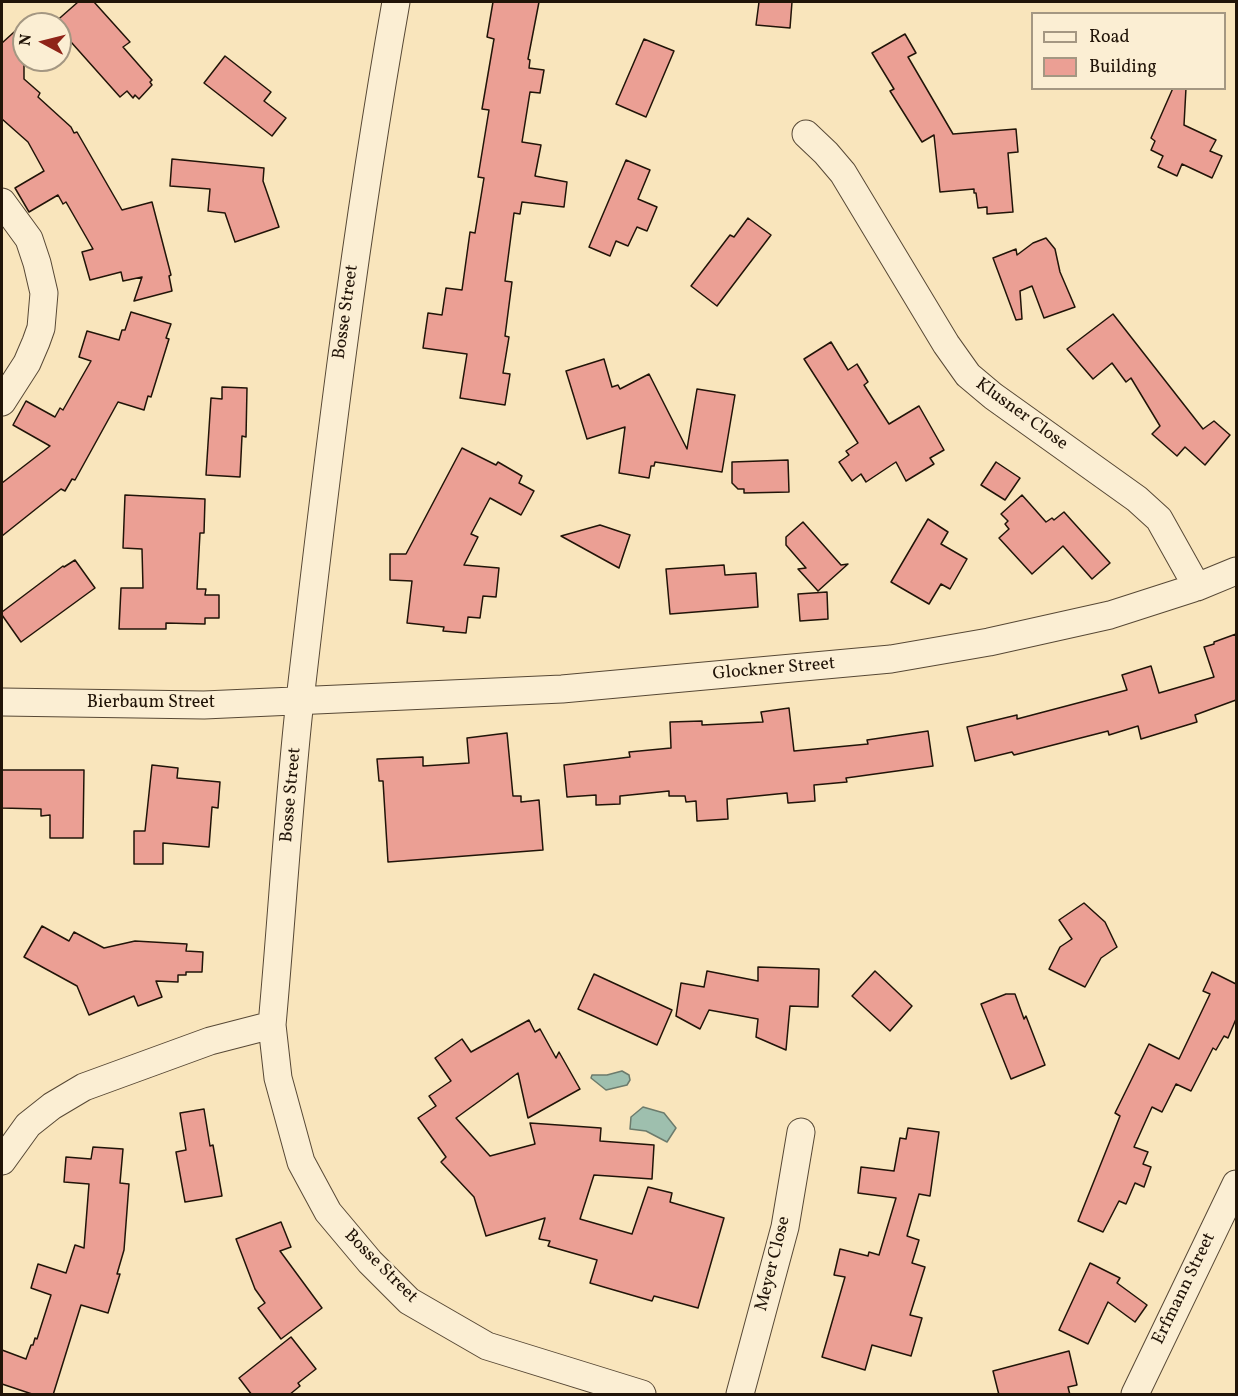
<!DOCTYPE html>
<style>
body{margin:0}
#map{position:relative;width:1238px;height:1396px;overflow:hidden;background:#f9e5bc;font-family:Vollkorn,serif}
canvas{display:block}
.frame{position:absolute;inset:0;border:3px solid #211408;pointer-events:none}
.legend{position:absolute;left:1031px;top:12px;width:195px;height:78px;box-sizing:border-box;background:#fbeed3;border:2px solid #a49782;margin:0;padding:8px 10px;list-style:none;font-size:18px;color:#211408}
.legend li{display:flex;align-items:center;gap:12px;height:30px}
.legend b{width:30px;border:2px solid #a49782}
.north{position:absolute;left:12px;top:12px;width:60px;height:60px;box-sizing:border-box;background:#fbeed3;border:2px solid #a49782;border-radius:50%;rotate:277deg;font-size:16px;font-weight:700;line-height:24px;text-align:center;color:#211408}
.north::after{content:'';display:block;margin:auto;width:21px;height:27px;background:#8f2418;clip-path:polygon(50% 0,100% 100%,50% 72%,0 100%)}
</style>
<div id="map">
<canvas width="1238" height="1396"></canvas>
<div class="frame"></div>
<ul class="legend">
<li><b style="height:8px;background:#fbeed3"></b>Road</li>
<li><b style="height:16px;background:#eb9f94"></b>Building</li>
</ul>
<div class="north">N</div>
</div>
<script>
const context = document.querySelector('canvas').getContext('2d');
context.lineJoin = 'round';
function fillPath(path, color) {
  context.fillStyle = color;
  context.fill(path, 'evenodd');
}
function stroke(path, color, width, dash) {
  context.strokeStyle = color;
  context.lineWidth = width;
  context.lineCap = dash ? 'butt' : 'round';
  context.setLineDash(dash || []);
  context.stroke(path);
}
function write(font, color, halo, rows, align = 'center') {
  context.font = font + ' Vollkorn,serif';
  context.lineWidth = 4.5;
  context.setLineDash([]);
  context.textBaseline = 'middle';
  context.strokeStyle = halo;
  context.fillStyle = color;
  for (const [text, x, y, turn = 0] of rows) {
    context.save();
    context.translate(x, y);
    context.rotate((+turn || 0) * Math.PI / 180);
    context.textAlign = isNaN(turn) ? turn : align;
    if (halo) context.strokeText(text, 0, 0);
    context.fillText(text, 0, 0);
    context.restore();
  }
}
const water = new Path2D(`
 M622 1071 629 1075 630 1080 627 1085 606 1090 591 1078 592 1075H607Z
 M643 1107 664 1113 676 1128 667 1142 646 1131 630 1129 631 1117Z`);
const building = new Path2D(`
 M78 2H94L130 42 123 47 152 80 150 82 152 85 139 99 135 95 133 98 127 91 120 97 71 42 68 44 60 36V24H53Z
 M493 2H539L528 59 530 60 529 68 544 70 540 93 530 92 522 142 541 145 535 176 567 182 564 207 522 202 520 214 514 213 505 281 512 282 505 336 509 337 503 373 510 374 505 405 460 398 467 354 423 348 428 313 442 315 446 288 462 290 470 232 475 233 484 178 478 177 489 110 482 109 494 39 487 37Z
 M759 2H792L790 28 756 25Z
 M24 23V79L40 93 38 97 71 127 74 133 77 132 122 210 152 202 171 275 169 276 172 291 134 301 142 277 123 281 121 272 90 280 82 252 93 249 66 202 63 204 58 195 29 212 15 188 44 171 28 142 2 119V43Z
 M905 34 916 53 908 57 953 134 1016 129 1018 152 1008 153 1013 212 987 214V207L978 208 976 193H974V189L940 192 934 135 922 142 890 91 894 89 872 53Z
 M644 39 674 51 646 117 616 104Z
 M225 56 271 92 264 101 286 118 272 136 204 83Z
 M1173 88H1186L1184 125 1216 140 1210 151 1222 156 1212 178 1182 164 1177 176 1158 167 1163 156 1151 150 1155 141 1151 138Z
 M172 159 264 168 263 181 279 227 235 242 225 213 208 211 210 189 170 186Z
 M626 160 650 170 638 199 657 207 647 231 637 227 628 246 616 241 610 256 589 247Z
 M748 218 771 235 717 306 691 286 730 235 734 237Z
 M1046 238 1055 249 1060 272 1075 307 1044 318 1032 286 1020 291 1022 319 1016 320 993 258 1016 249 1017 255 1033 243Z
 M131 312 171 324 166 338 169 339 151 397 148 396 144 410 118 402 75 480 72 479 65 491 61 489 2 536V483L50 446 13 425 26 401 55 417 60 408 63 410 91 361 79 357 87 331 119 340 122 330H125Z
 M1113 314 1203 429 1214 421 1230 435 1205 465 1185 447 1177 456 1152 434 1160 426 1131 378 1126 382 1112 363 1093 379 1067 349Z
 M831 342 848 370 857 364 868 382 864 385 889 424 919 406 944 450 930 458 934 464 906 481 896 462 866 482 861 474 852 481 839 462 849 455 846 451 858 443 804 359Z
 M604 359 612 387 618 385 620 389 649 374 687 449 697 389 735 395 722 472 655 462 654 466H651L649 478 619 473 625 427 587 439 566 371Z
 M222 387 247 388 246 437 242 436 240 477 206 475 211 398 222 399Z
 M462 448 496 465 498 462 522 476 519 483 534 491 521 515 490 498 471 534 478 537 464 565 499 568 496 597 483 596 480 618 468 617 466 633 443 631 444 627 407 623 412 581 390 580V554H406Z
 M788 460 789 492 744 493V489H738L732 483V462Z
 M996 462 1020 478 1005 500 981 485Z
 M125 495 205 499 204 533H200L197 589H206L205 595H219V618H205V624L166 623V629H119L121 588H143L142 549 123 548Z
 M1022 495 1046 522 1052 518 1054 520 1064 512 1110 563 1092 579 1063 546 1032 574 999 538 1009 529 1005 524 1008 521 1001 514Z
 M928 519 948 532 941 544 967 559 950 589 941 584 929 604 891 582Z
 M803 522 841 565 848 564 818 591 798 569 806 568 786 545V537Z
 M600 525 630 535 619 568 561 536Z
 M75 560 95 588 21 642 2 615V612L63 566 64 567Z
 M724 565 725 575 756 573 758 607 670 614 666 569Z
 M827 592 828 619 800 621 798 594Z
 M1236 634V700L1195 715 1197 722 1141 739 1138 726 1109 735 1108 731 1014 755 1012 752 975 761 967 727 1017 715V719L1127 690 1122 675 1151 666 1159 693 1214 677 1204 647 1214 644V642Z
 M789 708 794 751 868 744 867 740 928 731 933 766 846 778 847 782 814 785 815 801 788 803 787 793 727 799 728 819 697 821 696 801 686 802 685 796H669V791L620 796V804L596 805V795L567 797 564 765 630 757 629 752 671 748 670 722 702 721V725L763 722 761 712Z
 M507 733 513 796H521V802L539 800 543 850 388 862 383 781H379L377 759 423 757V766L469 763 467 738Z
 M152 765 178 768 177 778 220 782 218 808 212 807 209 847 163 843V864H134V831H145Z
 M2 770H84L83 838H50V815L41 816V809L2 808Z
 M1084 903 1105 922 1117 947 1101 958 1085 987 1049 969 1060 947 1072 939 1059 920Z
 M42 926 69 941 74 932 104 948 135 941 187 944 186 951 203 952 202 972H186V975H178V982L156 981 162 997 138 1006 134 996 89 1015 77 986 24 957Z
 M758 967 819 969 818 1007 790 1006 786 1050 756 1037 758 1019 709 1010 700 1029 676 1016 681 983 704 987 707 971 758 981Z
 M875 971 912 1006 890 1031 852 996Z
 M1212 972 1236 984V1019L1228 1038 1224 1036 1216 1050 1213 1048 1191 1091 1176 1084 1162 1112 1152 1107 1134 1147 1148 1152 1143 1164 1151 1167 1144 1187 1135 1183 1126 1204 1119 1201 1103 1232 1078 1221 1120 1116 1115 1113 1149 1044 1179 1059 1210 994 1203 991Z
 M594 974 672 1010 657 1045 578 1009Z
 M1006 994H1015L1024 1019 1026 1016 1045 1065 1011 1079 981 1004Z
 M529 1020 535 1032 540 1029 556 1058 559 1052 580 1089 528 1118 518 1073 456 1118 490 1156 535 1144 530 1123 601 1128 600 1141 654 1145 652 1179 594 1175 580 1219 632 1234 648 1187 672 1193 670 1202 724 1218 698 1308 654 1296 652 1301 590 1283 597 1260 548 1246 550 1241 539 1239 545 1218 486 1236 474 1197 441 1162 446 1157 418 1118 436 1106 429 1096 451 1081 435 1058 462 1039 471 1052Z
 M204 1109 210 1146 213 1145 222 1196 185 1202 176 1152 186 1150 180 1113Z
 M908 1128 939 1132 930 1196 919 1194 907 1236 919 1240 912 1263 925 1267 910 1315 922 1318 911 1356 872 1345 865 1370 822 1357 845 1277 834 1275 840 1249 868 1256 869 1252 879 1255 896 1198 858 1193 861 1167 894 1171 900 1138 906 1139Z
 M93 1147 123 1149 120 1183 129 1184 124 1250 117 1274H120L108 1313 81 1305 53 1395H35L2 1384V1350L26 1359 31 1345H33L35 1338 37 1339 51 1295 31 1288 38 1264 66 1273 75 1245 84 1248 89 1184 64 1182 66 1157 91 1159Z
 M281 1222 291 1247 280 1251 322 1308 281 1339 258 1308 265 1303 255 1289 236 1239Z
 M1090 1263 1120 1278 1117 1283 1147 1305 1135 1322 1108 1302 1088 1344 1059 1330Z
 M291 1337 316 1369 298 1383 300 1386 289 1395H252L239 1378Z
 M1069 1351 1077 1385 1068 1387 1070 1395H999L993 1371Z`);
const minor = new Path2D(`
 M396 2C355 233 327 466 300 700 288 808 282 917 272 1025L278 1078 301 1162 328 1212 370 1262 409 1301 487 1346 642 1394
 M806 134 826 153 843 173 946 344 968 375 993 396 1137 499 1159 519 1197 587
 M2 202 29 239 37 263 44 293 41 328 36 342 27 363 2 402
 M2 702 204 705 562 689 891 659 989 642 1110 615 1197 587 1236 571
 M2 1161 28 1125 52 1106 84 1087 210 1041 272 1025
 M740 1394 785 1227 801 1132
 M1135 1394 1236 1184`);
const streetNames = [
 ["Bosse Street",347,312,-82],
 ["Klusner Close",1021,415,36],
 ["Glockner Street",774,670,-5],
 ["Bierbaum Street",151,704],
 ["Bosse Street",292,795,-85],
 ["Meyer Close",774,1264,-76],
 ["Bosse Street",380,1267,45],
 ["Erfmann Street",1185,1289,-64]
];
fillPath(water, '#9ebfae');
stroke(water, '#6c7b6c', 1.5);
fillPath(building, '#eb9f94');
stroke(building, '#211408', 1.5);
stroke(minor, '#574835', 29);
stroke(minor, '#fbeed3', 27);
write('18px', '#211408', '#fbeed3', streetNames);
</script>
